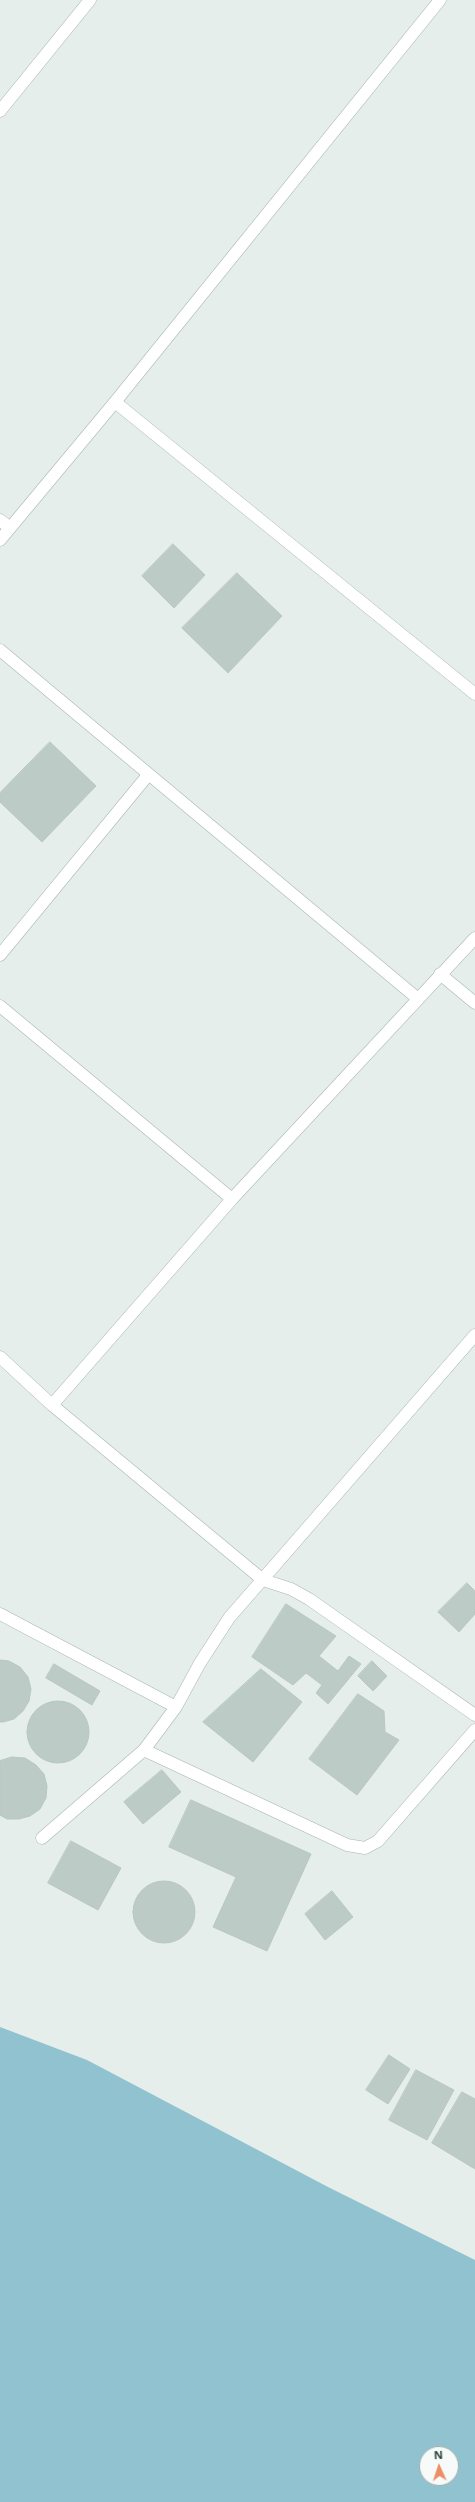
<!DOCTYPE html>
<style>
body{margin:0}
#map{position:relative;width:475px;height:2502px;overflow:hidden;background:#e5eeea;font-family:"Open Sans",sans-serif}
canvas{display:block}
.north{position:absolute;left:419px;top:2446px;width:40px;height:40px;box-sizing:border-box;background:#f6faf8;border:1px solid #a2afac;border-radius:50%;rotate:357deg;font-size:11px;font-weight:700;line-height:16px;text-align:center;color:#253f3a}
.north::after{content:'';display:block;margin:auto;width:14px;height:18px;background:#ed8e64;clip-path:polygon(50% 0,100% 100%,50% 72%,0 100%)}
</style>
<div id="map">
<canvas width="475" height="2502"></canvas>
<div class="north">N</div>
</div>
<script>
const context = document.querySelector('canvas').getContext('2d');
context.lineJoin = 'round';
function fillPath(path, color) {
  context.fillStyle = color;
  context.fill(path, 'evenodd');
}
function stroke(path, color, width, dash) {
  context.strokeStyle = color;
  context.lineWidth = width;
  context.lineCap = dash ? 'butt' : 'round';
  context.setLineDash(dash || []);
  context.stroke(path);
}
const water = new Path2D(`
 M0 2027 87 2060 328 2187 475 2260V2502H0ZM427 2454H451V2478H427Z`);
const building = new Path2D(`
 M173 544 205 575 174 608 142 576Z
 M237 573 282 616 228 673 182 628Z
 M50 742 96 786 42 842 0 802V793Z
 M467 1583 475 1591V1614L459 1632 438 1612Z
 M286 1604 336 1636 319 1656 338 1671 349 1656 361 1664 328 1704 316 1693 322 1685 306 1673 293 1685 252 1657Z
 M0 1660 9 1661 20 1667 28 1677 31 1689 29 1701 23 1711 14 1719 3 1722H0Z
 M372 1661 387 1676 373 1691 358 1676Z
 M54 1664 100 1691 92 1705 46 1678Z
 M261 1669 302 1702 253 1762 203 1722Z
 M358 1694 384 1711 385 1732 399 1740 357 1795 309 1759Z
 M27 1732a31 31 0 1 1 62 0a31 31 0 1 1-62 0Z
 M12 1757 25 1758 36 1765 44 1774 47 1786 46 1798 40 1809 30 1816 19 1819H7L0 1815V1761Z
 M162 1770 181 1792 143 1824 124 1802Z
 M191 1800 311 1854 267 1951 213 1927 236 1877 169 1847Z
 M71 1841 121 1868 98 1910 48 1883Z
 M133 1912a31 31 0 1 1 62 0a31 31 0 1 1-62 0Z
 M332 1891 353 1917 325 1940 305 1914Z
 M389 2055 410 2069 388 2104 366 2090Z
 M416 2070 454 2090 427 2140 389 2120Z
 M462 2092 475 2099V2169L432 2143Z`);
const street = new Path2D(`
 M0 111 90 0
 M115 402 475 694
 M0 520 10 528
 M0 540 115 402 440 0
 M0 650 417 998
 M0 955 148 775
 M440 974 475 1003
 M0 1006 232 1199
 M0 1357 52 1405 263 1580 291 1589 309 1599 475 1715
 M52 1405 232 1199 475 938
 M0 1614 176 1707
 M144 1750 347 1845 365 1848 378 1841 475 1730
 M42 1838 144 1750 176 1707 200 1663 229 1618 475 1335`);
fillPath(water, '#90c2d0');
fillPath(building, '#bdcbc7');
stroke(building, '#b8c7c2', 1);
stroke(street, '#a8b6b2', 13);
stroke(street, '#fff', 12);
</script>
